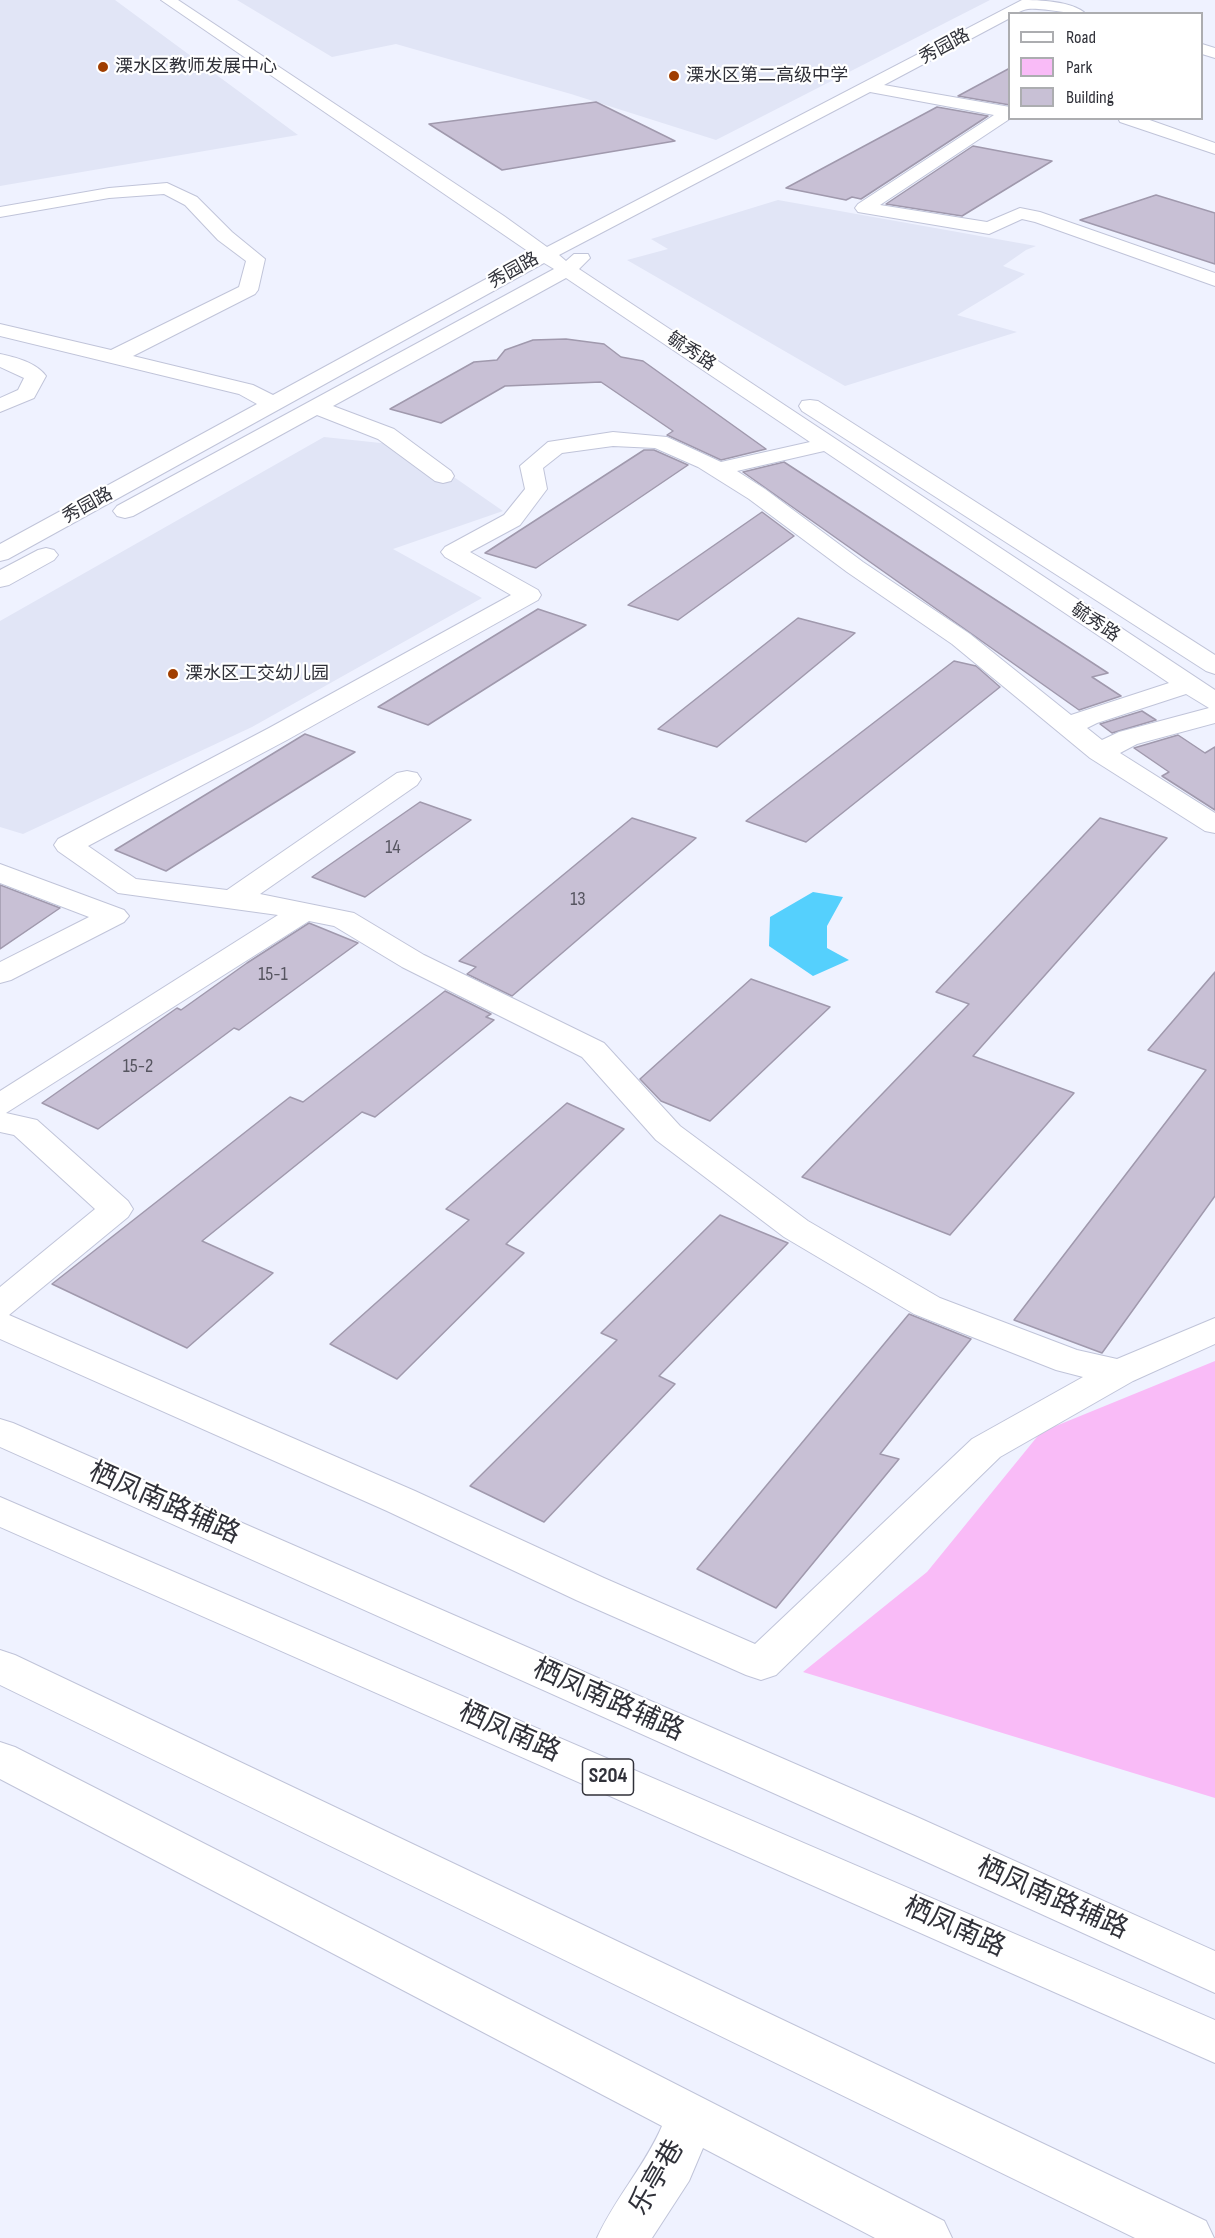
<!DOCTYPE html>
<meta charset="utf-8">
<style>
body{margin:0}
#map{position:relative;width:1215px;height:2238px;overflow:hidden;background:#eff2ff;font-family:"Sofia Sans Condensed",sans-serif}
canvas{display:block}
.legend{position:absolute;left:1008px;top:12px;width:195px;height:108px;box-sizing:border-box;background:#fff;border:2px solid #acadb0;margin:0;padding:8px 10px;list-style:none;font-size:18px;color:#303139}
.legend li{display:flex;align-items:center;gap:12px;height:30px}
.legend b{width:30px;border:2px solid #acadb0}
</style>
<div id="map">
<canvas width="1215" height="2238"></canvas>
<ul class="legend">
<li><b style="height:8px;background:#fff"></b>Road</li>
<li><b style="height:16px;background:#f9bbf7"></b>Park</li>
<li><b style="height:16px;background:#c8c0d5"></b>Building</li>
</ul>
</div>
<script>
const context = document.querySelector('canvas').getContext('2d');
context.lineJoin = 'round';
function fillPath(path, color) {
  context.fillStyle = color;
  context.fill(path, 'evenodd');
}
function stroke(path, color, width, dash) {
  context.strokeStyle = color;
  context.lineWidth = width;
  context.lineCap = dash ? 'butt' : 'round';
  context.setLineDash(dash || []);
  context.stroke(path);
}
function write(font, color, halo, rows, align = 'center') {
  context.font = font + ' "Sofia Sans Condensed","Noto Sans SC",sans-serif';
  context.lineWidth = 4.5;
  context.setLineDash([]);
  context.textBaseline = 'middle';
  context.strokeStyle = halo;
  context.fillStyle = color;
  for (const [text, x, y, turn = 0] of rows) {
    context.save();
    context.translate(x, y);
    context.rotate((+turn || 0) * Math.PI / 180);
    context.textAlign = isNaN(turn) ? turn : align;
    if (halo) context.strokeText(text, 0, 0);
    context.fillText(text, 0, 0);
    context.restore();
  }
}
const built = new Path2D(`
 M0 0H115L298 135 0 186Z
 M237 0H990L716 140 571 94 396 44 332 57Z
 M778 200 1036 246 1026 250 1003 266 1025 274 957 315 1017 332 845 386 627 260 668 249 651 239Z
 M324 437 409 446 503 511 393 549 482 598 252 727 23 834 0 827V621Z`);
const green = new Path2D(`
 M1215 1361V1798L803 1672 927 1572 1041 1432Z`);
const water = new Path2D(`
 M813 892 843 897 827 926V948L849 960 813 976 769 946 770 917Z`);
const building = new Path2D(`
 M1010 68V105L958 96Z
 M596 102 675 141 502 170 429 124Z
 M937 107 988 116 861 199 852 197 846 200 786 188Z
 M973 146 1052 161 962 216 886 204Z
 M1156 195 1215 213V264L1080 220Z
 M566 339 604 344 621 357 643 361 766 449 721 460 667 435 673 431 601 382 505 386 441 423 390 409 474 362 497 360 505 350 533 340Z
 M644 450H654L688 465 536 568 485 553Z
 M784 462 1108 673 1092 677 1121 696 1079 710 743 472Z
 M762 512 794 536 678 620 628 605Z
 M538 609 586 625 428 725 378 707Z
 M798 618 855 633 717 747 658 729Z
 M954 661 976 666 1000 687 806 842 746 821Z
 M1142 711 1156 720 1112 733 1100 724Z
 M305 734 355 752 166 871 115 850Z
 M1178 735 1205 753 1215 747V810L1162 776 1169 772 1134 748Z
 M420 802 471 820 365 897 312 877Z
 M632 818 696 838 512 996 467 974 476 967 459 961Z
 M1100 818 1167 838 973 1056 1074 1093 950 1235 802 1177 969 1004 936 992Z
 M0 885 60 908 0 949Z
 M309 923 358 943 239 1030 234 1028 98 1129 42 1103 177 1008 181 1010 247 963Z
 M1215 972V1196L1102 1353 1014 1320 1206 1070 1148 1050Z
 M751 979 830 1007 710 1121 661 1101 640 1079Z
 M445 991 491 1014 486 1017 494 1020 375 1117 362 1112 202 1241 273 1273 187 1348 52 1284 290 1097 303 1102Z
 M567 1103 624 1129 506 1244 524 1253 397 1379 330 1344 469 1220 446 1209Z
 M720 1215 788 1243 659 1376 675 1384 544 1522 470 1486 617 1340 601 1333Z
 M909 1314 971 1339 880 1454 899 1459 776 1608 697 1569Z`);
const minor = new Path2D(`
 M161 0H178L504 216 547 247 1022 0C1038 0 1073 1 1086 14 1072 14 1038 7 1028 9 1021 10 1017 14 1010 14V18L884 85 1010 107V118H1011L880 205 987 222 1020 208 1040 212 1215 273V286L1035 222 1022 219 989 234 858 212 855 208 858 204 994 115 870 92 559 255 566 261 574 254H588L590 258 579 269 1215 690V723L1137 744 1120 753 1215 813V833L1205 831 1090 758 952 644 847 572 749 499 698 467 655 448 613 446 562 453 543 468 547 489 520 525 470 552 538 590 541 595 538 600 287 740 88 846 136 879 227 890 397 773 407 771 417 773 421 779 417 785 260 894 354 913 424 955 604 1043 680 1126 808 1221 940 1298 1077 1350 1117 1359 1215 1318V1344L1133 1381 1000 1457 776 1675 761 1680 746 1675 576 1600 387 1511 0 1339V1287L95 1209 14 1135 0 1132V1091L278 915 118 893 58 851 54 845 58 839 269 728 511 595 445 557 441 552 445 547 504 515 525 489 520 466 548 442 613 432 667 437 721 462 810 442 566 278 333 406 394 429 451 471 454 476 451 481 443 483 435 481 378 439 317 415 133 516 125 518 117 516 113 511 117 506 554 269 544 263 8 559 0 561V544L257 404 239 394 0 336V324L111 350 239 287 246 261 218 240 185 205 164 194 109 198 0 217V207L109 188 167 183 197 197 232 232 265 259 258 290 255 294 133 356 253 385 273 395 532 254ZM824 451 1169 683 1071 715 970 634 863 562 765 489 737 471ZM1186 694 1209 708 1119 732 1102 740 1087 728 1097 723ZM309 921 334 926 402 967 582 1057 656 1140 784 1237 914 1314 1056 1370 1083 1377 972 1439 755 1644 604 1578 415 1491 9 1315 128 1217 133 1209 128 1201 37 1120 6 1113Z
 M1202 44 1215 48V58L1202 54Z
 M1118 118H1144L1215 143V154L1120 122Z
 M0 354C15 357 37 363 46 376L34 398 0 412V398L18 390 24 378 0 367Z
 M810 400 818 401 1215 655V674L1206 671 802 411 799 406 802 401Z
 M46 548 54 550 58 555 54 560 9 585 0 587V570L38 550Z
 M0 864 124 910 129 916 124 922 11 980 0 983V962L89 917 0 883Z
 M0 1419 13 1423 917 1817 1215 1951V1993L885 1843 0 1447Z
 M0 1742 15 1747 944 2221 952 2238H875L703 2148 689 2181 652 2238H597C615 2198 645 2166 662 2126L0 1779Z`);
const major = new Path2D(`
 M0 1497 1215 2020V2063L0 1527Z
 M0 1650 15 1655 1206 2221 1214 2238H1135L0 1685Z`);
const markers = [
 [103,67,6,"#a03e00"],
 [674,76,6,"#a03e00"],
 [173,674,6,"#a03e00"]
];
const farStreetnames = [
 ["秀园路",945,47,-28],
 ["秀园路",514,271,-29],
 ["毓秀路",691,352,34],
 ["秀园路",88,506,-29],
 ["毓秀路",1095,623,34]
];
const farPoinames = [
 ["溧水区教师发展中心",115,67],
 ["溧水区第二高级中学",686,76],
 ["溧水区工交幼儿园",185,674]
];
const numberNames = [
 ["14",393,848],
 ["13",578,900],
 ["15-1",273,975],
 ["15-2",138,1067]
];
const shields = [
 [608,1777,51]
];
const shieldNames = [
 ["S204",608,1777]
];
const nearStreetnames = [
 ["栖凤南路辅路",164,1504,24],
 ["栖凤南路辅路",608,1701,24],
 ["栖凤南路",509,1733,24],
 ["栖凤南路辅路",1052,1899,24],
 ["栖凤南路",954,1928,24],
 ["乐亭巷",658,2178,-60]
];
fillPath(built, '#e1e5f6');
fillPath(green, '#f9bbf7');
fillPath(water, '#55d0fd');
fillPath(building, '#c8c0d5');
stroke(building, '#a099ad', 1.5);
stroke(minor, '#c0c4d9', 2);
stroke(major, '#c0c4d9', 2);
fillPath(minor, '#fff');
fillPath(major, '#fff');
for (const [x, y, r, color] of markers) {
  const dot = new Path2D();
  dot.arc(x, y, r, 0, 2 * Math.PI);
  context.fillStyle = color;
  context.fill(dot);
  stroke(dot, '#fff', 2);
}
write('18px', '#303139', '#fff', farStreetnames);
write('18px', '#303139', '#fff', farPoinames, 'left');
write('20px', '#565560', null, numberNames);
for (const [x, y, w] of shields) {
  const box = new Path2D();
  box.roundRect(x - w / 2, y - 18, w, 36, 4.5);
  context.fillStyle = '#fff';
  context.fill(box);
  stroke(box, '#303139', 1.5);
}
write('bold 21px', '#303139', null, shieldNames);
write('27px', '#303139', '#fff', nearStreetnames);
</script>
